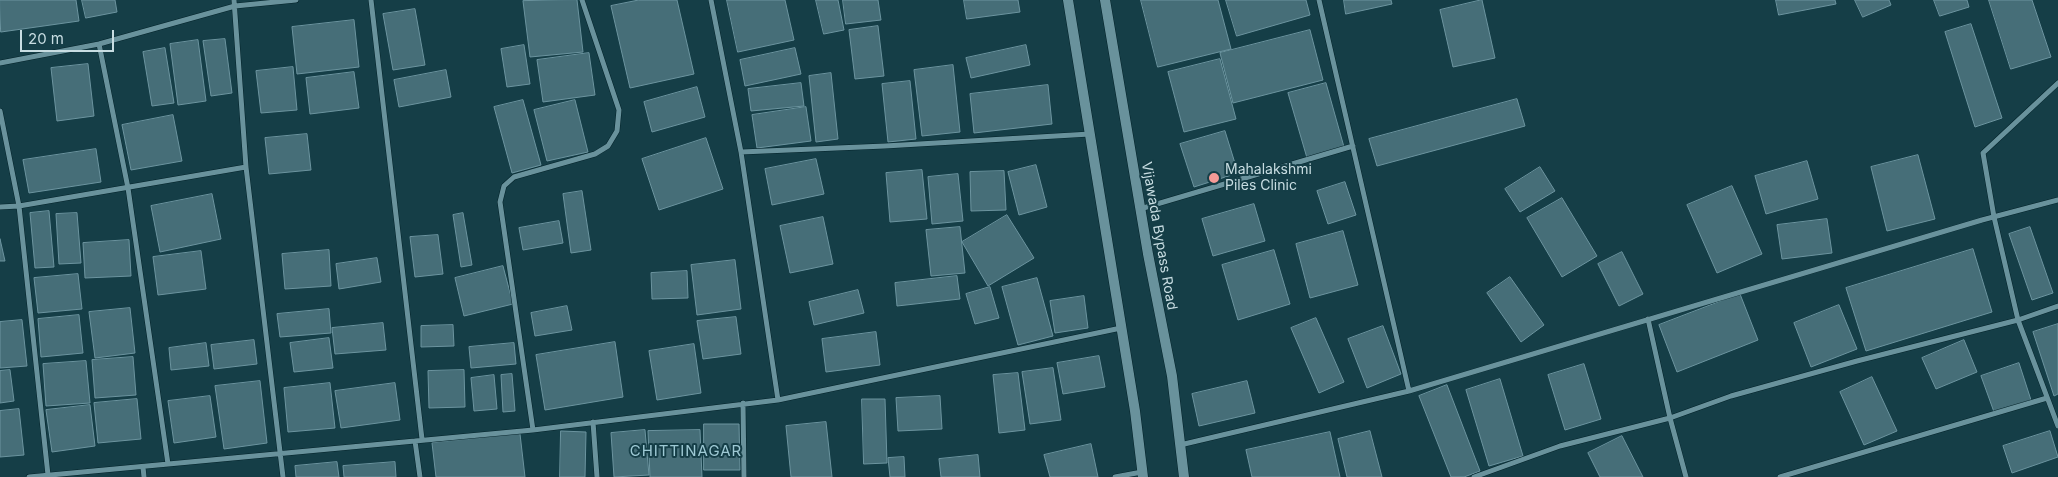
<!DOCTYPE html>
<style>
body{margin:0}
#map{position:relative;width:2058px;height:477px;overflow:hidden;background:#153e47;font-family:Inter,sans-serif}
canvas{display:block}
.scale{position:absolute;left:20px;top:30px;width:94px;height:22px;box-sizing:border-box;border:2px solid #c8dde2;border-top:0;padding-left:6px;font-size:15px;line-height:18px;white-space:nowrap;color:#c8dde2;-webkit-text-stroke:4px #153e47;paint-order:stroke}
</style>
<div id="map">
<canvas width="2058" height="477"></canvas>
<div class="scale">20 m</div>
</div>
<script>
const context = document.querySelector('canvas').getContext('2d');
context.lineJoin = 'round';
function fillPath(path, color) {
  context.fillStyle = color;
  context.fill(path, 'evenodd');
}
function stroke(path, color, width, dash) {
  context.strokeStyle = color;
  context.lineWidth = width;
  context.lineCap = dash ? 'butt' : 'round';
  context.setLineDash(dash || []);
  context.stroke(path);
}
function write(font, color, halo, rows, align = 'center') {
  context.font = font + ' Inter,sans-serif';
  context.lineWidth = 4;
  context.setLineDash([]);
  context.textBaseline = 'middle';
  context.strokeStyle = halo;
  context.fillStyle = color;
  for (const [text, x, y, turn = 0] of rows) {
    context.save();
    context.translate(x, y);
    context.rotate((+turn || 0) * Math.PI / 180);
    context.textAlign = isNaN(turn) ? turn : align;
    if (halo) context.strokeText(text, 0, 0);
    context.fillText(text, 0, 0);
    context.restore();
  }
}
const building = new Path2D(`
 M0 0H76L79 21 1 32Z
 M82 0H115L117 12 86 18Z
 M577 0 583 52 530 57 523 1Z
 M639 0H677L694 74 630 88 611 6Z
 M727 0H785L794 40 738 52Z
 M816 0H838L844 30 824 34Z
 M843 0H878L881 20 846 24Z
 M964 0H1018L1020 12 967 19Z
 M1141 0H1218L1231 49 1158 67Z
 M1226 0H1306L1310 15 1237 36Z
 M1344 0H1391L1392 4 1346 14Z
 M1482 0 1495 58 1453 67 1440 10Z
 M1776 0H1835L1836 4 1779 15Z
 M1855 0H1889L1891 5 1863 17Z
 M1934 0H1967L1969 7 1940 16Z
 M1989 0H2032L2051 57 2011 69Z
 M415 9 425 65 393 70 383 14Z
 M354 20 359 67 297 74 292 27Z
 M1971 24 2002 118 1975 127 1945 32Z
 M878 26 884 76 855 79 849 30Z
 M1310 30 1323 80 1233 103 1220 53Z
 M225 39 232 93 211 96 203 41Z
 M198 40 206 101 178 105 170 44Z
 M524 45 530 84 507 87 501 49Z
 M1026 45 1030 65 971 78 966 58Z
 M165 48 174 103 152 106 143 52Z
 M795 48 801 74 745 86 740 60Z
 M589 53 595 95 543 102 537 60Z
 M1220 59 1236 119 1184 132 1168 72Z
 M88 64 94 116 57 121 51 68Z
 M953 65 960 132 922 136 914 70Z
 M293 67 297 110 261 113 256 71Z
 M446 70 451 97 399 107 394 80Z
 M354 72 359 108 310 114 306 78Z
 M831 73 838 139 816 142 809 76Z
 M910 81 916 139 888 142 882 84Z
 M801 83 804 106 751 111 748 89Z
 M1326 83 1344 147 1307 158 1288 93Z
 M1048 85 1052 124 974 133 970 94Z
 M697 87 705 117 652 132 644 102Z
 M1517 99 1525 126 1377 166 1369 139Z
 M523 100 541 165 512 173 494 107Z
 M575 100 588 152 547 161 534 110Z
 M806 107 811 141 757 148 752 115Z
 M173 115 182 161 131 170 122 125Z
 M1225 131 1238 173 1194 187 1180 144Z
 M307 134 311 170 269 174 265 138Z
 M706 138 723 189 659 210 642 159Z
 M96 149 101 182 29 193 23 160Z
 M1918 155 1935 219 1887 231 1871 167Z
 M816 159 824 194 772 205 765 169Z
 M1807 161 1818 199 1766 214 1755 176Z
 M1036 165 1047 207 1019 215 1008 172Z
 M1540 167 1555 191 1520 212 1505 189Z
 M922 170 927 219 890 222 886 173Z
 M1004 171 1006 210 971 211 970 172Z
 M958 174 963 221 932 224 928 177Z
 M1345 182 1356 215 1328 224 1317 191Z
 M1732 186 1762 254 1717 273 1687 205Z
 M582 191 591 250 571 253 563 194Z
 M212 194 221 239 160 252 151 206Z
 M1562 198 1597 256 1562 277 1527 218Z
 M1254 204 1265 241 1213 256 1202 219Z
 M49 211 54 267 35 268 30 213Z
 M77 213 81 263 59 264 56 214Z
 M463 213 472 265 461 267 453 215Z
 M1007 215 1034 258 988 286 962 242Z
 M823 217 833 264 790 273 780 226Z
 M1827 219 1832 253 1782 259 1777 225Z
 M559 221 563 243 523 250 519 228Z
 M960 227 965 273 931 276 926 230Z
 M2030 227 2053 293 2032 300 2009 234Z
 M1343 231 1358 285 1310 298 1296 244Z
 M438 235 443 274 415 277 410 237Z
 M0 239 5 261H0Z
 M129 240 131 276 85 278 83 243Z
 M1973 249 1992 312 1866 351 1846 288Z
 M329 250 331 286 285 289 282 254Z
 M1274 250 1290 304 1238 320 1222 265Z
 M201 251 206 289 158 295 153 257Z
 M1622 252 1643 294 1619 306 1598 264Z
 M377 258 381 282 339 289 336 264Z
 M735 260 741 309 697 315 691 265Z
 M503 266 513 304 464 316 455 278Z
 M687 271 688 298 652 299 651 273Z
 M78 274 82 309 38 313 34 278Z
 M957 276 960 299 897 306 895 283Z
 M1510 277 1544 325 1521 342 1487 293Z
 M1037 278 1053 336 1018 345 1002 287Z
 M990 287 999 318 975 324 966 294Z
 M858 290 864 313 814 325 809 302Z
 M1740 294 1758 340 1677 372 1659 325Z
 M1084 296 1088 328 1055 333 1050 301Z
 M1839 305 1857 349 1811 367 1794 323Z
 M567 306 572 330 535 336 531 313Z
 M130 308 135 353 95 358 89 312Z
 M329 309 331 333 280 337 277 314Z
 M79 315 83 353 41 357 38 319Z
 M736 317 741 354 703 359 697 321Z
 M1316 318 1344 382 1319 393 1291 328Z
 M22 320 27 366 0 368V322Z
 M383 323 386 350 335 354 332 328Z
 M2058 324V394L2054 396 2033 332Z
 M453 325 454 346 421 347V326Z
 M1383 326 1401 374 1367 388 1348 339Z
 M876 332 880 365 826 372 822 339Z
 M329 338 333 368 294 372 290 343Z
 M254 340 257 364 214 369 211 345Z
 M1964 340 1977 372 1936 389 1922 358Z
 M615 342 623 397 545 410 536 355Z
 M206 343 209 366 171 370 169 348Z
 M514 343 516 364 471 368 469 347Z
 M694 344 701 393 657 400 649 351Z
 M1099 356 1105 387 1063 394 1057 363Z
 M133 357 136 395 95 398 92 360Z
 M86 361 90 403 46 406 43 364Z
 M2019 363 2031 400 1994 412 1981 376Z
 M1584 364 1601 419 1565 430 1548 375Z
 M1053 368 1061 420 1030 424 1022 372Z
 M10 370 14 401 0 403V371Z
 M464 370 465 407 429 408 428 371Z
 M1018 373 1025 430 999 433 993 375Z
 M512 374 515 411 503 412 501 375Z
 M494 375 497 409 474 411 471 378Z
 M1872 377 1897 431 1864 445 1840 392Z
 M1500 379 1523 456 1489 466 1466 390Z
 M260 381 267 443 224 449 215 386Z
 M1247 381 1255 413 1199 426 1192 394Z
 M330 383 335 428 288 432 284 388Z
 M395 383 400 420 341 428 335 391Z
 M1447 385 1480 471 1464 477H1451L1419 396Z
 M210 396 216 437 174 443 168 401Z
 M940 396 942 429 898 431 896 398Z
 M137 399 141 439 98 443 94 403Z
 M862 399H885L887 463 864 464Z
 M90 405 95 446 52 452 46 410Z
 M19 409 24 455 0 457V411Z
 M826 422 832 477H791L786 426Z
 M704 424H739L740 470H704Z
 M645 430 649 475 614 477 611 433Z
 M700 430 702 477H650L648 431Z
 M561 431 586 432 585 477H560Z
 M1370 431 1382 477H1347L1338 439Z
 M2050 431 2058 457 2012 473 2003 446Z
 M1330 432 1340 477H1252L1246 450Z
 M520 434 525 477H436L432 443Z
 M1622 436 1643 477H1600L1588 453Z
 M1091 444 1098 477H1050L1044 455Z
 M978 455 980 477H941L939 459Z
 M904 457 905 477H890L888 458Z
 M337 462 339 477H296L295 466Z
 M395 462 396 477H344L343 466Z`);
const minor = new Path2D(`
 M234 0 246 167 283 477
 M371 0 422 439
 M711 0 741 152 778 400
 M1319 0 1409 391
 M99 44 128 188 168 464
 M0 63 99 44 235 6 296 0
 M2058 83 1983 153 1994 217 2018 320 2058 426
 M0 111 19 206 48 475
 M741 152 885 146 1090 134
 M0 207 19 206 246 167
 M1140 209 1353 146
 M1648 319 1670 418 1686 477
 M743 403 744 477
 M593 422 597 477
 M533 430 500 202 504 186 514 177 595 154 608 146 617 131 619 110 582 0
 M415 441 420 477
 M1180 445 1409 391 1982 220 2058 200
 M143 467 144 477
 M29 477 533 430 778 400 1121 328
 M1115 477 1142 472
 M1474 477 1560 446 1670 418 1731 396 1857 361 2018 320 2058 306
 M1780 477 2047 398`);
const secondary = new Path2D(`
 M1068 0 1135 411 1143 477
 M1105 0 1148 254 1172 376 1184 477`);
const markers = [
 [1214,178,6,"#f59b97"]
];
const poiNames = [
 ["Mahalakshmi",1225,170],
 ["Piles Clinic",1225,186]
];
const streetNames = [
 ["Vijawada Bypass Road",1159,236,80]
];
const neighbourhoodNames = [
 ["CHITTINAGAR",686,451]
];
fillPath(building, '#466e78');
stroke(building, '#6c949f', 1);
stroke(minor, '#04232a', 6);
stroke(secondary, '#04232a', 11);
stroke(minor, '#69929c', 5);
stroke(secondary, '#69929c', 10);
for (const [x, y, r, color] of markers) {
  const dot = new Path2D();
  dot.arc(x, y, r, 0, 2 * Math.PI);
  context.fillStyle = color;
  context.fill(dot);
  stroke(dot, '#153e47', 2);
}
write('14px', '#c8dde2', '#153e47', poiNames, 'left');
write('14px', '#c8dde2', '#153e47', streetNames);
context.letterSpacing = '1px';
write('15px', '#9ec9d4', '#153e47', neighbourhoodNames);
context.letterSpacing = '0px';
</script>
